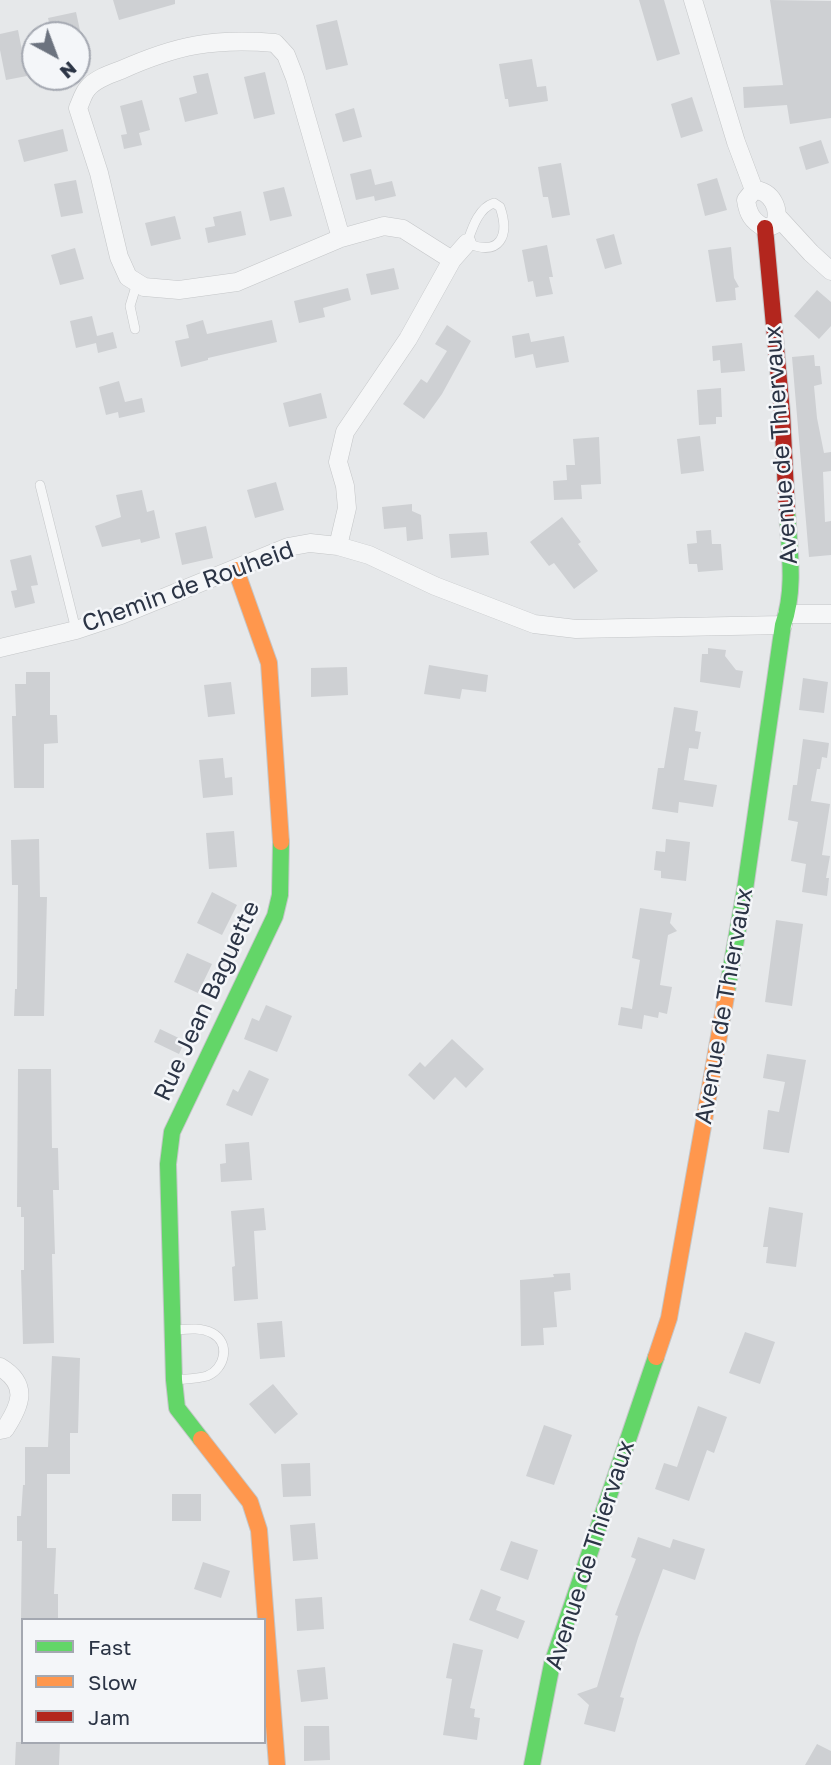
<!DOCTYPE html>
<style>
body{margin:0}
#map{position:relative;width:831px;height:1765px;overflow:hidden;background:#e6e8ea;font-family:"Golos Text",sans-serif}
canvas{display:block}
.legend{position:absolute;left:21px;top:1618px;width:245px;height:126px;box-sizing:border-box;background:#f4f6f9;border:2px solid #a4a8b1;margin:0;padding:9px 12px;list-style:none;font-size:21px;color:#2b3445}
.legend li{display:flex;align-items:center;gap:14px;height:35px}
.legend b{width:35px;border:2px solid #a4a8b1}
.north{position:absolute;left:21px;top:21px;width:70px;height:70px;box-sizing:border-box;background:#f4f6f9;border:2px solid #a4a8b1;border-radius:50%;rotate:139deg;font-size:19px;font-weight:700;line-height:28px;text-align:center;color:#2b3445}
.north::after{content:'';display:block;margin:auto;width:24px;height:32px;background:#6c737f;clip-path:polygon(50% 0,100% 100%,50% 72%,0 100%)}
</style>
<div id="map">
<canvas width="831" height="1765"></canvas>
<ul class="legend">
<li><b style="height:9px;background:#63d668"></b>Fast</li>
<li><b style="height:9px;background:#ff974d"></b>Slow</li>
<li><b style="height:9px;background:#b3261e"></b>Jam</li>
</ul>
<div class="north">N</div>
</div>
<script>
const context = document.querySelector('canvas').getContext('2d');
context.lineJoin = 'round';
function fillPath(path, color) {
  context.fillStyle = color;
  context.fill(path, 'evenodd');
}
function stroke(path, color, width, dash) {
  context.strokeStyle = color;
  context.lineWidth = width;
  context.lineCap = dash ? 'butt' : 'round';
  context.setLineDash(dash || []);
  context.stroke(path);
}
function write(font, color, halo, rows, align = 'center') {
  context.font = font + ' "Golos Text",sans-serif';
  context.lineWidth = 5;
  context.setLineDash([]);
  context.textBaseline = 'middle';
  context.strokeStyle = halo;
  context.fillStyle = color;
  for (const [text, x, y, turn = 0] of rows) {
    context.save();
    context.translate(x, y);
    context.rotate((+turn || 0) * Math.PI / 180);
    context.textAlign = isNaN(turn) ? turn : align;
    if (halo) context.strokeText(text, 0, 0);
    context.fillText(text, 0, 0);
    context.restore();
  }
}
const building = new Path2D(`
 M113 0H175V4L119 20Z
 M639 0H664L680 54 657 61Z
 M770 0 831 1V118L790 124 787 105 744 108 743 87 783 85Z
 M76 12 81 35H52L48 18Z
 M337 20 348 65 326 70 316 25Z
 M18 30 27 76 6 80 0 50V34Z
 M532 59 537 87 546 86 548 101 509 107 508 99H505L499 64Z
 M265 72 275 114 254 119 244 77Z
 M208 73 218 114 185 122 179 98 197 93 193 76Z
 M692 97 703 131 681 138 671 104Z
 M142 100 150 130 139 133 142 145 124 149 121 135 127 134 120 106Z
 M354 108 362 137 343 142 335 114Z
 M63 129 68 151 24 162 18 140Z
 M821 140 829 163 806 170 799 147Z
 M561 163 570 215 552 218 548 197H543L538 167Z
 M371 169 375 185 392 181 396 196 375 201 374 196 356 200 350 174Z
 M717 178 727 210 705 216 697 184Z
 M76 180 83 213 61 217 54 184Z
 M284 187 292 216 270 221 263 192Z
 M241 211 246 235 208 243 205 228 215 226 213 217Z
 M175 216 181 239 151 246 145 223Z
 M614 234 622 264 605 269 596 239Z
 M547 245 553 277H549L553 294 536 297 533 281 528 282 522 250Z
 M731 247 734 278 739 287 735 288 736 300 716 302 708 250Z
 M75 248 84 279 60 285 51 255Z
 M394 268 399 289 371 295 366 274Z
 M348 288 351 300 323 308 325 317 299 323 294 301Z
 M817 290 831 302V326L819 339 794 316Z
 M92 316 97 336 113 332 117 348 98 353 96 343 76 348 70 321Z
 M203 320 207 334 272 320 277 342 208 358V360L181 367 175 341 189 338 186 325Z
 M447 325 471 341 442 394 424 419 403 404 421 379 427 383 447 351 435 344Z
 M529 333 531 342 564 336 569 362 536 368 533 354 515 358 512 336Z
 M742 343 745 371 721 373 720 360 713 361 712 346Z
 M814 355 815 366H820L822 384 814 386 817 418 824 453 831 452V471L823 472 825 522 831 521V555L809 557 792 357Z
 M119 381 125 402 142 398 145 412 119 418 118 412 106 415 99 387Z
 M721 388 722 417H716V424L699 425 697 390Z
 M321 393 327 418 289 427 283 403Z
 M700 436 704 471 681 474 677 439Z
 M599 437 601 484 581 485 582 499 554 500 553 481 567 480 566 465H575L573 439Z
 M276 482 284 510 255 518 247 490Z
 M142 490 147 512 154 510 160 538 141 543 140 539 102 547 95 526 121 517 116 495Z
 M412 504V511L421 515 423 539 407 541 406 527 384 529 382 507Z
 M562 517 581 542 578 544 598 571 574 589 554 563 549 566 530 542Z
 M206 526 213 558 182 565 175 533Z
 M711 530 712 544H721L723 570 698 572 697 564H689L687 544 697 543 696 531Z
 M487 532 489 555 451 558 449 534Z
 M31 555 38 585 31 586 35 603 15 608 11 591 17 590 10 560Z
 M708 648 726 650 725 656 736 670 743 671 740 688 700 682 702 654H708Z
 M429 665 488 675 486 692 462 689 460 699 424 694Z
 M347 667 348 695 311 697V668Z
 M26 672H50V715H57L58 743 44 744V788H14L12 716H16L15 684H26Z
 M803 678 828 682 824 713 799 710Z
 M231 682 235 714 208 717 204 685Z
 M674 707 698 711 695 731 701 732 698 749 689 748 684 780 717 785 713 807 679 802 678 813 652 809 658 768H664Z
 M803 739 829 743 827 758 822 757 820 769H817L811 801 830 804 822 855 830 856 826 878H829L827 896 802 892 806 864 791 861 798 822 788 820 793 785H797Z
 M223 758 225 778 232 777 233 795 203 798 199 760Z
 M234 831 237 867 209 869 206 833Z
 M39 839 40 897H47L44 1016H14L15 989H17L18 885H12L11 840Z
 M666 839 690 842 686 881 661 878V871L654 870 656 851 665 852Z
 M212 892 237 905 222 935 197 923Z
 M640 908 672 913 670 923 677 931 668 935 660 985 672 987 667 1014 659 1012 658 1018 644 1015 642 1029 618 1025 621 1007 632 1009 640 960 632 958Z
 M776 920 803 924 792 1006 765 1002Z
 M187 953 212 964 198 993 174 982Z
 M266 1005 292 1016 277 1052 244 1039 252 1018 259 1021Z
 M160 1029 185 1041 179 1054 154 1042Z
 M452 1039 484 1069 466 1088 455 1077 434 1100 408 1075 420 1062 425 1067Z
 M767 1054 806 1060 789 1153 763 1149 768 1110 779 1112 785 1082 763 1078Z
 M18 1069H51L52 1148H58L59 1190H53L55 1254H52L54 1343 23 1344 21 1270H24V1217H21V1207H17Z
 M249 1070 269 1079 252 1116 226 1105 233 1089 238 1092Z
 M249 1142 252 1180 221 1182 220 1164 226 1163 225 1144Z
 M769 1207 803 1213 796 1267 766 1263 768 1247H763Z
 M264 1208 266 1230 254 1231 258 1299 234 1301 232 1267 235 1266 231 1211Z
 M570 1273 571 1290 554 1292 557 1327 543 1328 544 1345 521 1346 520 1280 554 1277 553 1274Z
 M282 1321 285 1357 260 1359 257 1323Z
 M745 1332 775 1342 760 1384 729 1373Z
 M52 1356 80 1358 78 1433H70V1474H47V1548H56L54 1594H58V1620H21L22 1541H17V1516H21L23 1485H25V1447H48Z
 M273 1384 298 1414 275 1434 249 1404Z
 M698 1406 727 1417 714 1453 707 1450 689 1501 655 1489 664 1463 677 1467Z
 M544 1425 572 1435 554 1485 526 1476Z
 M310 1463 311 1496 283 1497 281 1464Z
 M172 1494H201V1521H172Z
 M315 1523 318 1559 293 1561 290 1525Z
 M638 1537 670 1548 673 1539 705 1549 695 1580 663 1569 638 1638 620 1697 624 1698 615 1732 584 1724 589 1705 577 1694 597 1687 618 1616 615 1615 636 1559 631 1557Z
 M511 1541 538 1550 528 1580 500 1570Z
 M203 1562 230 1571 221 1598 194 1589Z
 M481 1589 501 1597 496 1610 525 1621 518 1639 469 1620Z
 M322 1597 324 1629 297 1631 295 1599Z
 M453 1643 483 1650 470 1708 475 1709 474 1717 480 1718 477 1740 443 1735 452 1679 446 1678Z
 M325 1667 328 1699 301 1702 297 1670Z
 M304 1726H329L330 1760 304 1761Z
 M16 1742H60L59 1765H15Z
 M817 1744 831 1751V1765H805Z`);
const lane = new Path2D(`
 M494 203 500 207C510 236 500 257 467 243 472 229 478 208 494 203Z
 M135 329 130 306 137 283
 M40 485 76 630
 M175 1330C187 1329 201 1327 212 1333 231 1343 225 1369 207 1376 197 1379 185 1379 175 1380`);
const street = new Path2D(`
 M693 0 736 142 754 190
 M754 190C771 190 782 210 774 225L765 228C752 221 748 214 746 200Z
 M778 217 811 253 831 271
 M341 238 295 78 286 55 275 43C213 38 177 45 121 70 110 74 95 79 88 88 83 93 81 102 78 108L99 173 119 257 128 277 144 287 179 290 237 282 341 238 384 226 403 229 452 260
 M338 546 347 508 345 486 338 462 345 432 408 339 452 260 467 243
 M787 614H831
 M0 648 76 630 121 615 288 547 310 543 338 546 369 555 435 586 534 624 576 629 783 625
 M0 1367C30 1385 20 1406 5 1429L0 1430`);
const fast = new Path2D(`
 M727 991 745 889 783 625C796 589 789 548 787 511
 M201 1439 177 1408 174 1380 168 1164 172 1132 275 916 280 895 281 842
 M532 1765 552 1664 656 1357`);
const slow = new Path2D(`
 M236 570 269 663 281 842
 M656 1357 669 1318 727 991
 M201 1439 250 1502 259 1530 277 1765`);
const jam = new Path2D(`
 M765 228 782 413 787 511`);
const streetNames = [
 ["Avenue de Thiervaux",781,445,-94],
 ["Chemin de Rouheid",188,587,-20],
 ["Rue Jean Baguette",207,1001,-65],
 ["Avenue de Thiervaux",724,1006,-80],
 ["Avenue de Thiervaux",590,1555,-72]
];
fillPath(building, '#ced0d3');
stroke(lane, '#c4c6c8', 10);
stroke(street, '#c4c6c8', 19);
stroke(fast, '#c4c6c8', 18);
stroke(slow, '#c4c6c8', 18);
stroke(jam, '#c4c6c8', 18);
stroke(lane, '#f5f6f7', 9);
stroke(street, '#f5f6f7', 18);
stroke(fast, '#63d668', 16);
stroke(slow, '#ff974d', 16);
stroke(jam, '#b3261e', 16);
write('24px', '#2b3445', '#f4f6f9', streetNames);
</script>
